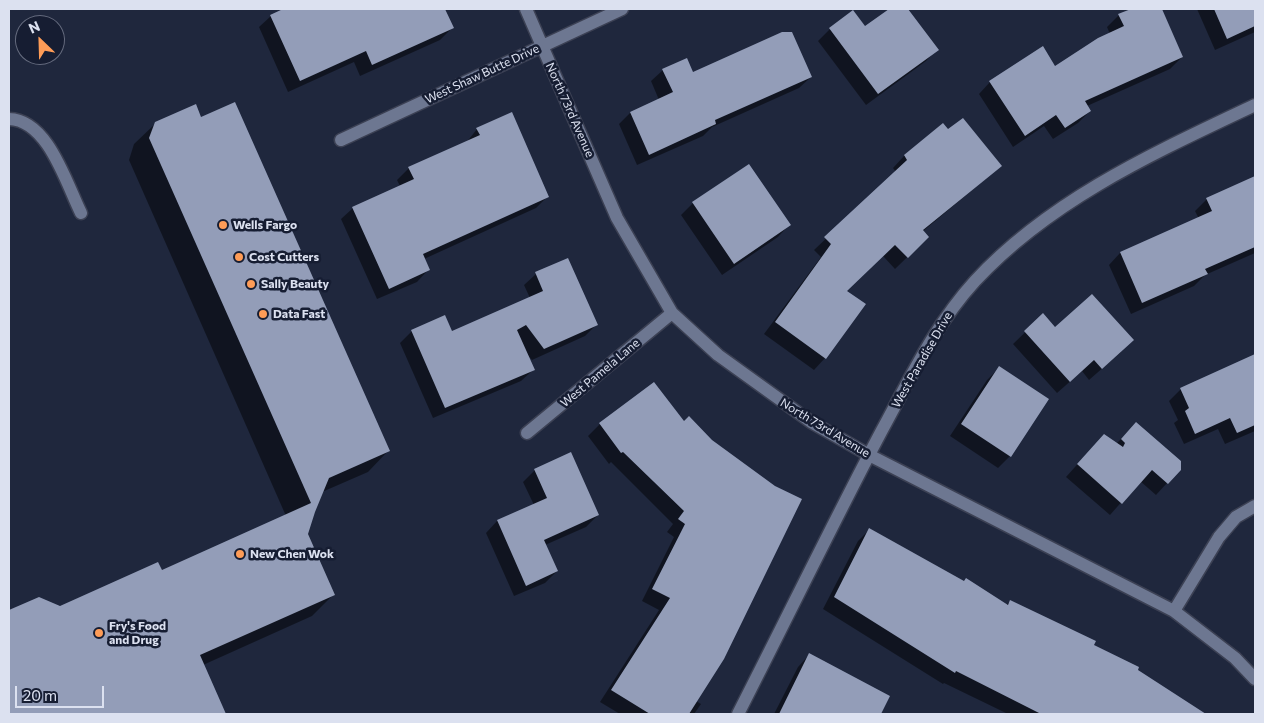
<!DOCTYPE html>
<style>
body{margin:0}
#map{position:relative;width:1264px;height:723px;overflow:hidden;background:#1f273d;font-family:Commissioner,sans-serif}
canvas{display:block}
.frame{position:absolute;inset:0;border:10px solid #dce1f0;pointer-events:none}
.north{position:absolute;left:15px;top:15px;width:50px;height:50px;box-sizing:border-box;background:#161d32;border:1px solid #656b7e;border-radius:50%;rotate:336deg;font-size:14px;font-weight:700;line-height:20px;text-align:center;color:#dce1f0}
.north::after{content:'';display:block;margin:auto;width:18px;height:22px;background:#fe9c57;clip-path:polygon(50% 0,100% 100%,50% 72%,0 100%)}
.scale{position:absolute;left:15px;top:686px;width:89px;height:22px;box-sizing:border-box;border:2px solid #dce1f0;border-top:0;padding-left:6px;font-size:15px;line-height:18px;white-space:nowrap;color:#dce1f0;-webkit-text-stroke:4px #161d32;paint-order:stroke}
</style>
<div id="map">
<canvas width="1264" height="723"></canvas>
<div class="frame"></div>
<div class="north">N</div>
<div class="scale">20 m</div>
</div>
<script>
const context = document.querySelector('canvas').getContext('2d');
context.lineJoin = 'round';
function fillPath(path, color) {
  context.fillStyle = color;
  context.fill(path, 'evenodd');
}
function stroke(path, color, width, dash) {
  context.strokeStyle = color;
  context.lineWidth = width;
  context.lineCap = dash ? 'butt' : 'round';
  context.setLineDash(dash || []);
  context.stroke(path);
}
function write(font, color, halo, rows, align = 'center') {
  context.font = font + ' Commissioner,sans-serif';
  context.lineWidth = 5;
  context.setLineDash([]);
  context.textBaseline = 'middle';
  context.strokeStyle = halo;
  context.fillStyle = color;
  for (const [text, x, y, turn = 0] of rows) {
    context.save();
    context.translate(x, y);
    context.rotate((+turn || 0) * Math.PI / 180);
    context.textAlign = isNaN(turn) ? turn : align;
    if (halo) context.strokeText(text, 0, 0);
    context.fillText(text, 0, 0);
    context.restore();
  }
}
const shadow = new Path2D(`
 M286 9H444L452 28 440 40 360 76 354 62 288 92 259 27 271 16Z
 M891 9H907L937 49 926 61 866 105 818 41 830 29 865 28Z
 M1134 9H1160L1182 57 1170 69 1087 106 1090 111 1078 123 1053 139 1044 126 1013 147 979 94 990 82 1055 68 1110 34 1107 27 1119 15Z
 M1197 9H1255V32L1215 50Z
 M663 70 692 73 811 77 799 88 712 127 703 136 637 165 619 124 630 113 659 100 651 81Z
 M200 119 389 450 368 472 322 492 306 534 333 595 312 616 203 665 224 714H9V612L39 599 60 607 161 571 286 516 129 160 134 144 156 123Z
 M943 125 948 131 1001 166 922 232 928 237 895 269 883 256 846 291 825 358 814 370 764 334 821 257 814 250 896 172 893 168 904 156Z
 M477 129 548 196 536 208 424 259 428 270 417 282 377 299 341 219 353 208 400 186 397 180 409 168 466 143Z
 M748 166 789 225 778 237 722 275 681 215 693 203Z
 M1255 178V253L1205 275 1194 286 1131 314 1109 265 1120 253 1199 219 1195 211 1207 199Z
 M567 259 596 325 585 336 532 360 527 354 533 370 521 381 433 418 400 343 412 331 444 317 451 333 530 298 524 285 536 274Z
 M1043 315 1055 329 1121 352 1089 380 1082 371 1057 393 1013 344Z
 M1255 362V431L1225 444 1218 429 1184 444 1174 423 1178 420 1169 401 1181 389Z
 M999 368 1010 456 998 468 950 436 987 380Z
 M654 383 683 423 696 701 701 704 694 714H620L600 702 659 610 642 601 674 537 667 532 673 524 611 462 609 464 588 436 600 424Z
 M1125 435 1167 483 1156 495 1140 481 1110 515 1066 477 1092 448 1116 444Z
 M535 470 598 515 586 527 545 545 557 571 545 583 514 596 486 533 497 521 534 505 523 482Z
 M870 529 1006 605 1010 602 1093 646 1136 670 1204 714H1008L944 683 943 684 823 609 858 541Z
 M809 655 888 697 879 714H774L798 667Z`);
const building = new Path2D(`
 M283 9H445L454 28 372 65 366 51 300 81 270 15Z
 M889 9H908L939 50 878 94 829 28 853 10 865 26Z
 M1131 9H1162L1183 57 1085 101 1091 111 1065 128 1056 115 1025 136 989 81 1043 46 1055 66 1098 38 1124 26 1118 14Z
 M1214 9H1255V26L1227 39Z
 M782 32H792L812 77 715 120 716 124 649 155 630 112 673 92 662 69 687 58 693 72Z
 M235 102 390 451 329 478 315 512 308 534 335 595 200 655 226 714H9V610L39 597 60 606 158 562 162 570 311 503 149 138 155 122 196 104 201 117Z
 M512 112 549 197 423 254 430 270 389 289 352 207 414 179 408 167 480 135 476 128Z
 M963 118 1002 166 923 230 929 237 908 258 895 245 847 291 866 304 826 359 775 322 831 244 824 237 907 160 904 155 943 123 948 129Z
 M749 164 791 225 734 264 692 202Z
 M1255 176V247L1205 269 1208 274 1142 303 1120 252 1212 211 1206 198Z
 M568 258 598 325 544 349 526 325 517 330 535 370 445 408 411 330 445 315 452 331 543 291 535 272Z
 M1092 294 1134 340 1102 369 1094 360 1070 382 1024 331 1043 313 1055 327Z
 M1255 354V425L1237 433 1230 418 1195 434 1185 411 1189 408 1180 388Z
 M999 366 1049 399 1011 457 961 424Z
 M654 382 684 421 689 416 712 440 775 486 802 499 724 659 689 714H650L611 690 670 598 652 589 685 524 678 519 684 511 623 452 621 453 599 423Z
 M1136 422 1181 461V470L1168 484 1152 470 1122 504 1077 464 1104 434 1123 447 1125 443 1121 439Z
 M571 452 599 515 544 540 558 571 526 586 497 520 547 498 534 469Z
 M869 528 964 581 966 578 1008 605 1010 600 1096 641 1094 645 1139 667 1138 670 1206 714H1041L956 671 955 673 834 597Z
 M809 653 890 696 881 714H779Z`);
const service = new Path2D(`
 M9 119C48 120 66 183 81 213`);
const minor = new Path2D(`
 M526 9 617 218 672 313 718 355 811 422 869 455 1174 611 1235 658 1255 679
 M341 140 622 9
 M527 433 672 313
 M1174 611 1219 537 1236 517 1255 506
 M738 714C786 620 832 525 881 432 910 379 934 326 975 281 1051 199 1156 152 1255 105`);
const markers = [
 [223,225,5,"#fe9c57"],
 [239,257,5,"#fe9c57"],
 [251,284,5,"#fe9c57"],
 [263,314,5,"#fe9c57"],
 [240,554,5,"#fe9c57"],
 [99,633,5,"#fe9c57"]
];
const streetNames = [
 ["West Shaw Butte Drive",482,74,-25],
 ["North 73rd Avenue",570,110,66],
 ["West Paradise Drive",922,360,-60],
 ["West Pamela Lane",600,373,-40],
 ["North 73rd Avenue",825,428,31]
];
const poiNames = [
 ["Wells Fargo",233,225],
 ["Cost Cutters",249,257],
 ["Sally Beauty",261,284],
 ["Data Fast",273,314],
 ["New Chen Wok",250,554],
 ["Fry's Food",109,626],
 ["and Drug",109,640]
];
fillPath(shadow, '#0007');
fillPath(building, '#939db8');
stroke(service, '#3c4154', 15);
stroke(minor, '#3c4154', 15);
stroke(service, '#6d7791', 12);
stroke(minor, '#6d7791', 12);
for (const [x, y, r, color] of markers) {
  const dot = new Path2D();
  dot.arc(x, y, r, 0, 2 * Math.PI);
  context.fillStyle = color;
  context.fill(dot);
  stroke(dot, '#161d32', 2);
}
write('12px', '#dce1f0', '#161d32', streetNames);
write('bold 12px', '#dce1f0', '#161d32', poiNames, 'left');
</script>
